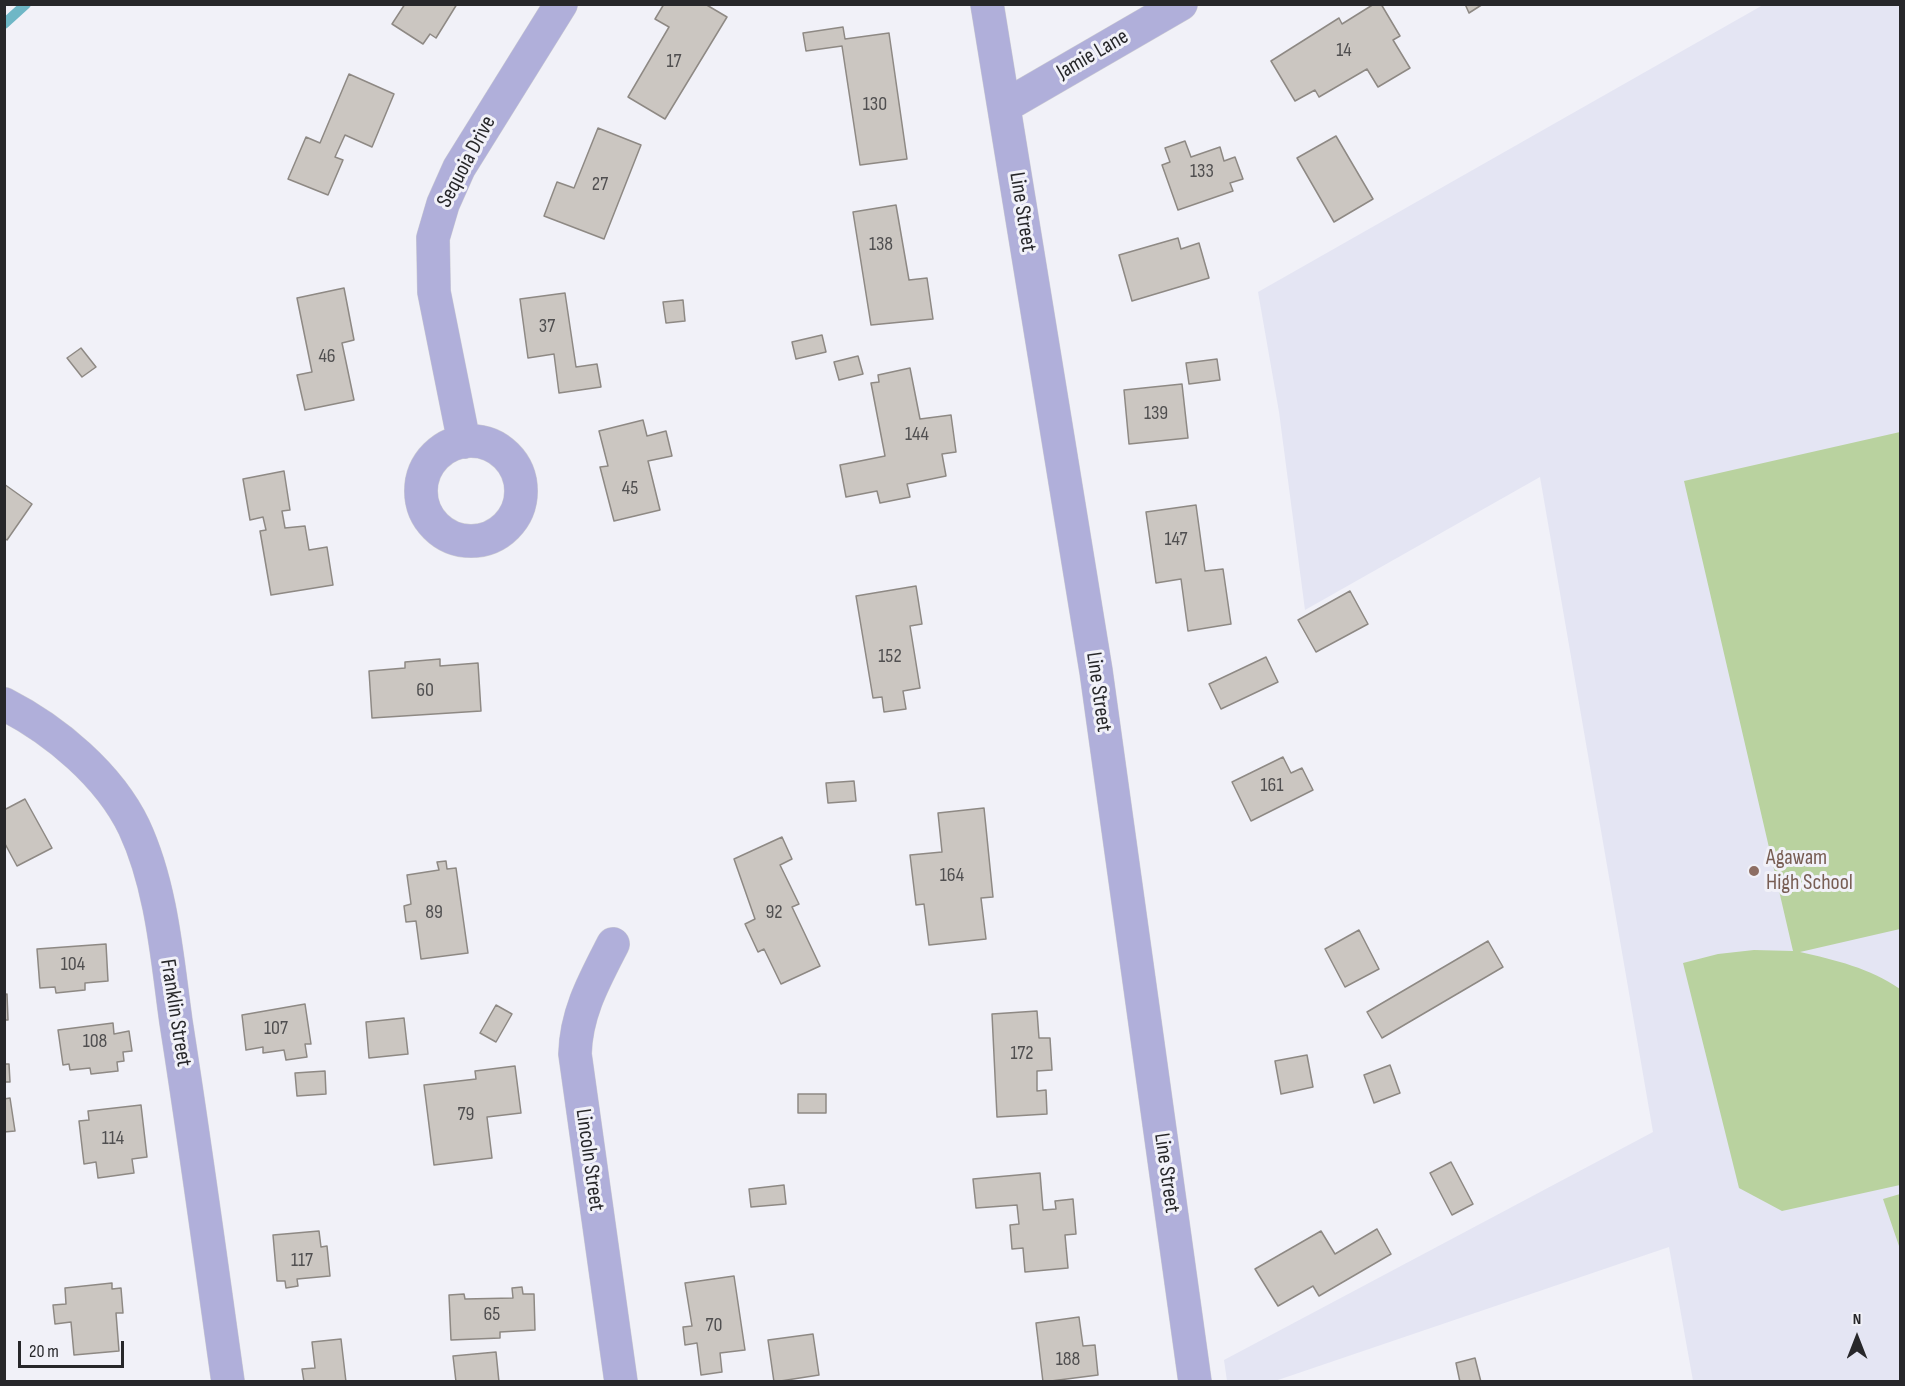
<!DOCTYPE html>
<style>
body{margin:0}
#map{position:relative;width:1905px;height:1386px;overflow:hidden;background:#f1f1f8;font-family:"Sofia Sans Condensed",sans-serif}
canvas{display:block}
.frame{position:absolute;inset:0;border:6px solid #27272a;pointer-events:none}
.north{position:absolute;left:1827px;top:1308px;width:60px;height:60px;-webkit-text-stroke:4px #f1f1f8;paint-order:stroke;rotate:0deg;font-size:16px;font-weight:700;line-height:24px;text-align:center;color:#27272a}
.north::after{content:'';display:block;margin:auto;width:21px;height:27px;background:#27272a;clip-path:polygon(50% 0,100% 100%,50% 72%,0 100%)}
.scale{position:absolute;left:18px;top:1341px;width:106px;height:27px;box-sizing:border-box;border:3px solid #27272a;border-top:0;padding-left:8px;font-size:18px;line-height:21px;white-space:nowrap;color:#27272a;-webkit-text-stroke:4px #f1f1f8;paint-order:stroke}
</style>
<div id="map">
<canvas width="1905" height="1386"></canvas>
<div class="frame"></div>
<div class="north">N</div>
<div class="scale">20 m</div>
</div>
<script>
const context = document.querySelector('canvas').getContext('2d');
context.lineJoin = 'round';
function fillPath(path, color) {
  context.fillStyle = color;
  context.fill(path, 'evenodd');
}
function stroke(path, color, width, dash) {
  context.strokeStyle = color;
  context.lineWidth = width;
  context.lineCap = dash ? 'butt' : 'round';
  context.setLineDash(dash || []);
  context.stroke(path);
}
function write(font, color, halo, rows, align = 'center') {
  context.font = font + ' "Sofia Sans Condensed",sans-serif';
  context.lineWidth = 6;
  context.setLineDash([]);
  context.textBaseline = 'middle';
  context.strokeStyle = halo;
  context.fillStyle = color;
  for (const [text, x, y, turn = 0] of rows) {
    context.save();
    context.translate(x, y);
    context.rotate((+turn || 0) * Math.PI / 180);
    context.textAlign = isNaN(turn) ? turn : align;
    if (halo) context.strokeText(text, 0, 0);
    context.fillText(text, 0, 0);
    context.restore();
  }
}
const built = new Path2D(`
 M1763 5H1900V1381H1693L1669 1247 1275 1381H1227L1224 1360 1653 1132 1540 477 1305 610 1279 412 1258 292Z`);
const green = new Path2D(`
 M1900 432V929L1800 952C1835 960 1870 968 1900 989V1185L1782 1211 1739 1188 1683 963 1718 954 1754 950 1793 951 1684 481Z
 M1900 1194V1249L1883 1199Z`);
const stream = new Path2D(`
 M4 24 26 4`);
const building = new Path2D(`
 M405 4H457L436 38 430 34 423 44 392 24Z
 M664 4H705L727 17 665 119 628 97 669 27 655 19Z
 M1374 4H1381L1400 36 1393 40 1410 68 1378 87 1367 69 1319 97 1315 90 1295 101 1271 61 1339 18 1342 24Z
 M1465 4H1483L1469 13Z
 M843 27 845 39 889 33 907 159 860 165 842 46 806 51 803 33Z
 M349 74 394 94 372 147 345 135 335 157 343 160 328 195 288 179 306 137 320 143Z
 M598 128 641 145 604 239 544 216 557 182 574 188Z
 M1336 136 1373 199 1334 222 1297 158Z
 M1185 141 1191 157 1220 147 1224 161 1235 157 1243 179 1230 183 1233 191 1178 210 1162 165 1170 162 1165 148Z
 M896 205 909 280 927 278 933 319 871 325 853 212Z
 M1178 238 1181 249 1199 243 1209 278 1132 301 1119 255Z
 M344 288 354 340 342 343 354 400 305 410 297 375 312 372 297 298Z
 M565 293 576 367 597 364 601 387 559 393 554 354 528 358 520 299Z
 M683 300 685 321 666 323 663 302Z
 M822 335 826 352 796 359 792 342Z
 M81 348 96 367 82 377 67 358Z
 M858 356 863 374 839 380 834 362Z
 M1217 359 1220 380 1189 384 1186 363Z
 M910 368 920 419 951 415 956 452 942 454 946 476 907 484 910 497 880 503 877 491 846 497 840 465 885 456 871 383 879 382 878 375Z
 M1182 384 1188 438 1129 444 1124 390Z
 M643 420 647 436 666 431 672 456 648 461 660 510 614 521 600 467 608 466 599 431Z
 M284 471 290 510 282 511 285 528 305 526 309 550 327 547 333 585 271 595 260 531 266 530 263 517 250 520 243 479Z
 M4 484 32 504 7 540 4 538Z
 M1196 505 1205 571 1223 569 1231 624 1188 631 1181 579 1156 583 1146 512Z
 M916 586 922 624 910 626 920 688 903 691 906 709 884 712 882 697 873 698 856 596Z
 M1350 591 1368 624 1316 652 1298 620Z
 M1266 657 1278 682 1221 709 1209 684Z
 M440 659V666L478 663 481 711 372 718 369 671 405 668V662Z
 M1283 757 1291 773 1302 768 1313 790 1251 821 1232 782Z
 M854 781 856 801 828 803 826 783Z
 M25 799 52 848 17 866 4 842V810Z
 M984 808 993 897 981 898 986 939 929 945 924 904 916 905 910 855 942 852 938 813Z
 M782 837 792 859 780 865 799 904 792 907 820 966 781 984 764 949 758 952 745 924 755 919 734 859Z
 M446 861 447 869 456 868 468 953 421 959 416 921 406 922 404 906 411 904 407 875 439 870 437 862Z
 M1359 930 1379 969 1345 987 1325 949Z
 M1488 941 1503 967 1382 1038 1367 1012Z
 M106 944 108 981 85 983V990L56 993 55 987 40 988 37 949Z
 M7 994 8 1020H4V995Z
 M305 1004 311 1044H305L307 1057 286 1060 284 1050 263 1053V1047L246 1050 242 1015Z
 M496 1005 512 1014 496 1042 480 1033Z
 M1037 1011 1039 1038H1050L1052 1070 1037 1071V1091L1046 1090 1047 1114 997 1117 992 1014Z
 M404 1018 408 1054 369 1058 366 1022Z
 M113 1023 114 1034 129 1031 132 1051 123 1052 124 1061 117 1062 118 1071 91 1074 90 1068 70 1070 69 1064 63 1065 58 1030Z
 M1307 1055 1313 1087 1281 1094 1275 1061Z
 M4 1064H9L10 1082H4Z
 M1390 1065 1400 1093 1374 1103 1364 1075Z
 M515 1066 521 1113 487 1117 492 1158 434 1165 424 1085 476 1079 475 1071Z
 M325 1071 326 1094 297 1096 295 1073Z
 M798 1094H826V1113H798Z
 M10 1098 15 1131 4 1132V1099Z
 M141 1105 147 1157 132 1159 134 1173 98 1178 96 1162 84 1164 79 1121 89 1120 88 1111Z
 M1451 1162 1473 1204 1452 1215 1430 1173Z
 M1040 1173 1043 1210 1056 1209 1055 1201 1073 1199 1076 1234 1065 1235 1068 1268 1025 1272 1023 1248 1012 1249 1010 1225 1019 1224 1017 1205 976 1208 973 1179Z
 M784 1185 786 1204 751 1207 749 1189Z
 M1377 1229 1391 1254 1319 1296 1313 1286 1278 1306 1255 1269 1321 1231 1335 1254Z
 M319 1231 321 1247 327 1246 330 1276 297 1279 298 1286 286 1288 285 1281H277L273 1235Z
 M734 1276 745 1350 720 1353 722 1372 701 1375 697 1343 685 1345 683 1327 692 1326 685 1283Z
 M112 1283V1289L121 1288 123 1313H116L119 1351 74 1355 71 1322 55 1324 53 1305 66 1304 65 1288Z
 M522 1287 523 1294H534L535 1330 500 1332V1338L451 1340 449 1295 464 1294 465 1299 513 1298 512 1288Z
 M1079 1317 1083 1346 1095 1345 1098 1375 1043 1382 1036 1323Z
 M813 1334 819 1375 774 1382 768 1340Z
 M341 1339 346 1382H304L302 1369 315 1368 312 1342Z
 M496 1352 499 1382H456L453 1356Z
 M1475 1358 1481 1382H1460L1456 1363Z`);
const minor = new Path2D(`
 M987 4 1096 671 1195 1382
 M1005 106 1181 4
 M421 491a50 50 0 1 1 100 0a50 50 0 1 1-100 0Z
 M464 442 434 292 433 238 443 204 459 168 561 4
 M4 704C55 730 109 775 134 827 162 887 167 958 176 1022 195 1142 211 1262 228 1382
 M613 944C594 981 576 1013 575 1054L621 1382`);
const markers = [
 [1754,871,6,"#8d6e63"]
];
const numberNames = [
 ["14",1344,51],
 ["17",674,62],
 ["130",875,105],
 ["133",1202,172],
 ["27",600,185],
 ["138",881,245],
 ["37",547,327],
 ["46",327,357],
 ["139",1156,414],
 ["144",917,435],
 ["45",630,489],
 ["147",1176,540],
 ["152",890,657],
 ["60",425,691],
 ["161",1272,786],
 ["164",952,876],
 ["89",434,913],
 ["92",774,913],
 ["104",73,965],
 ["107",276,1029],
 ["108",95,1042],
 ["172",1022,1054],
 ["79",466,1115],
 ["114",113,1139],
 ["117",302,1261],
 ["65",492,1315],
 ["70",714,1326],
 ["188",1068,1360]
];
const streetNames = [
 ["Jamie Lane",1093,55,-30],
 ["Sequoia Drive",467,162,-62],
 ["Line Street",1022,212,81],
 ["Line Street",1098,692,82],
 ["Franklin Street",175,1013,81],
 ["Lincoln Street",589,1160,82],
 ["Line Street",1166,1173,82]
];
const educationNames = [
 ["Agawam",1766,858],
 ["High School",1766,883]
];
fillPath(built, '#e4e5f3');
fillPath(green, '#b9d29f');
stroke(stream, '#6fb7c6', 10);
fillPath(building, '#cbc6c1');
stroke(building, '#8e8984', 1.5);
stroke(minor, '#cdcdd3', 34);
stroke(minor, '#b0afda', 33);
for (const [x, y, r, color] of markers) {
  const dot = new Path2D();
  dot.arc(x, y, r, 0, 2 * Math.PI);
  context.fillStyle = color;
  context.fill(dot);
  stroke(dot, '#f1f1f8', 2);
}
write('20px', '#504f50', null, numberNames);
write('22px', '#27272a', '#f1f1f8', streetNames);
write('22px', '#785e54', '#f1f1f8', educationNames, 'left');
</script>
